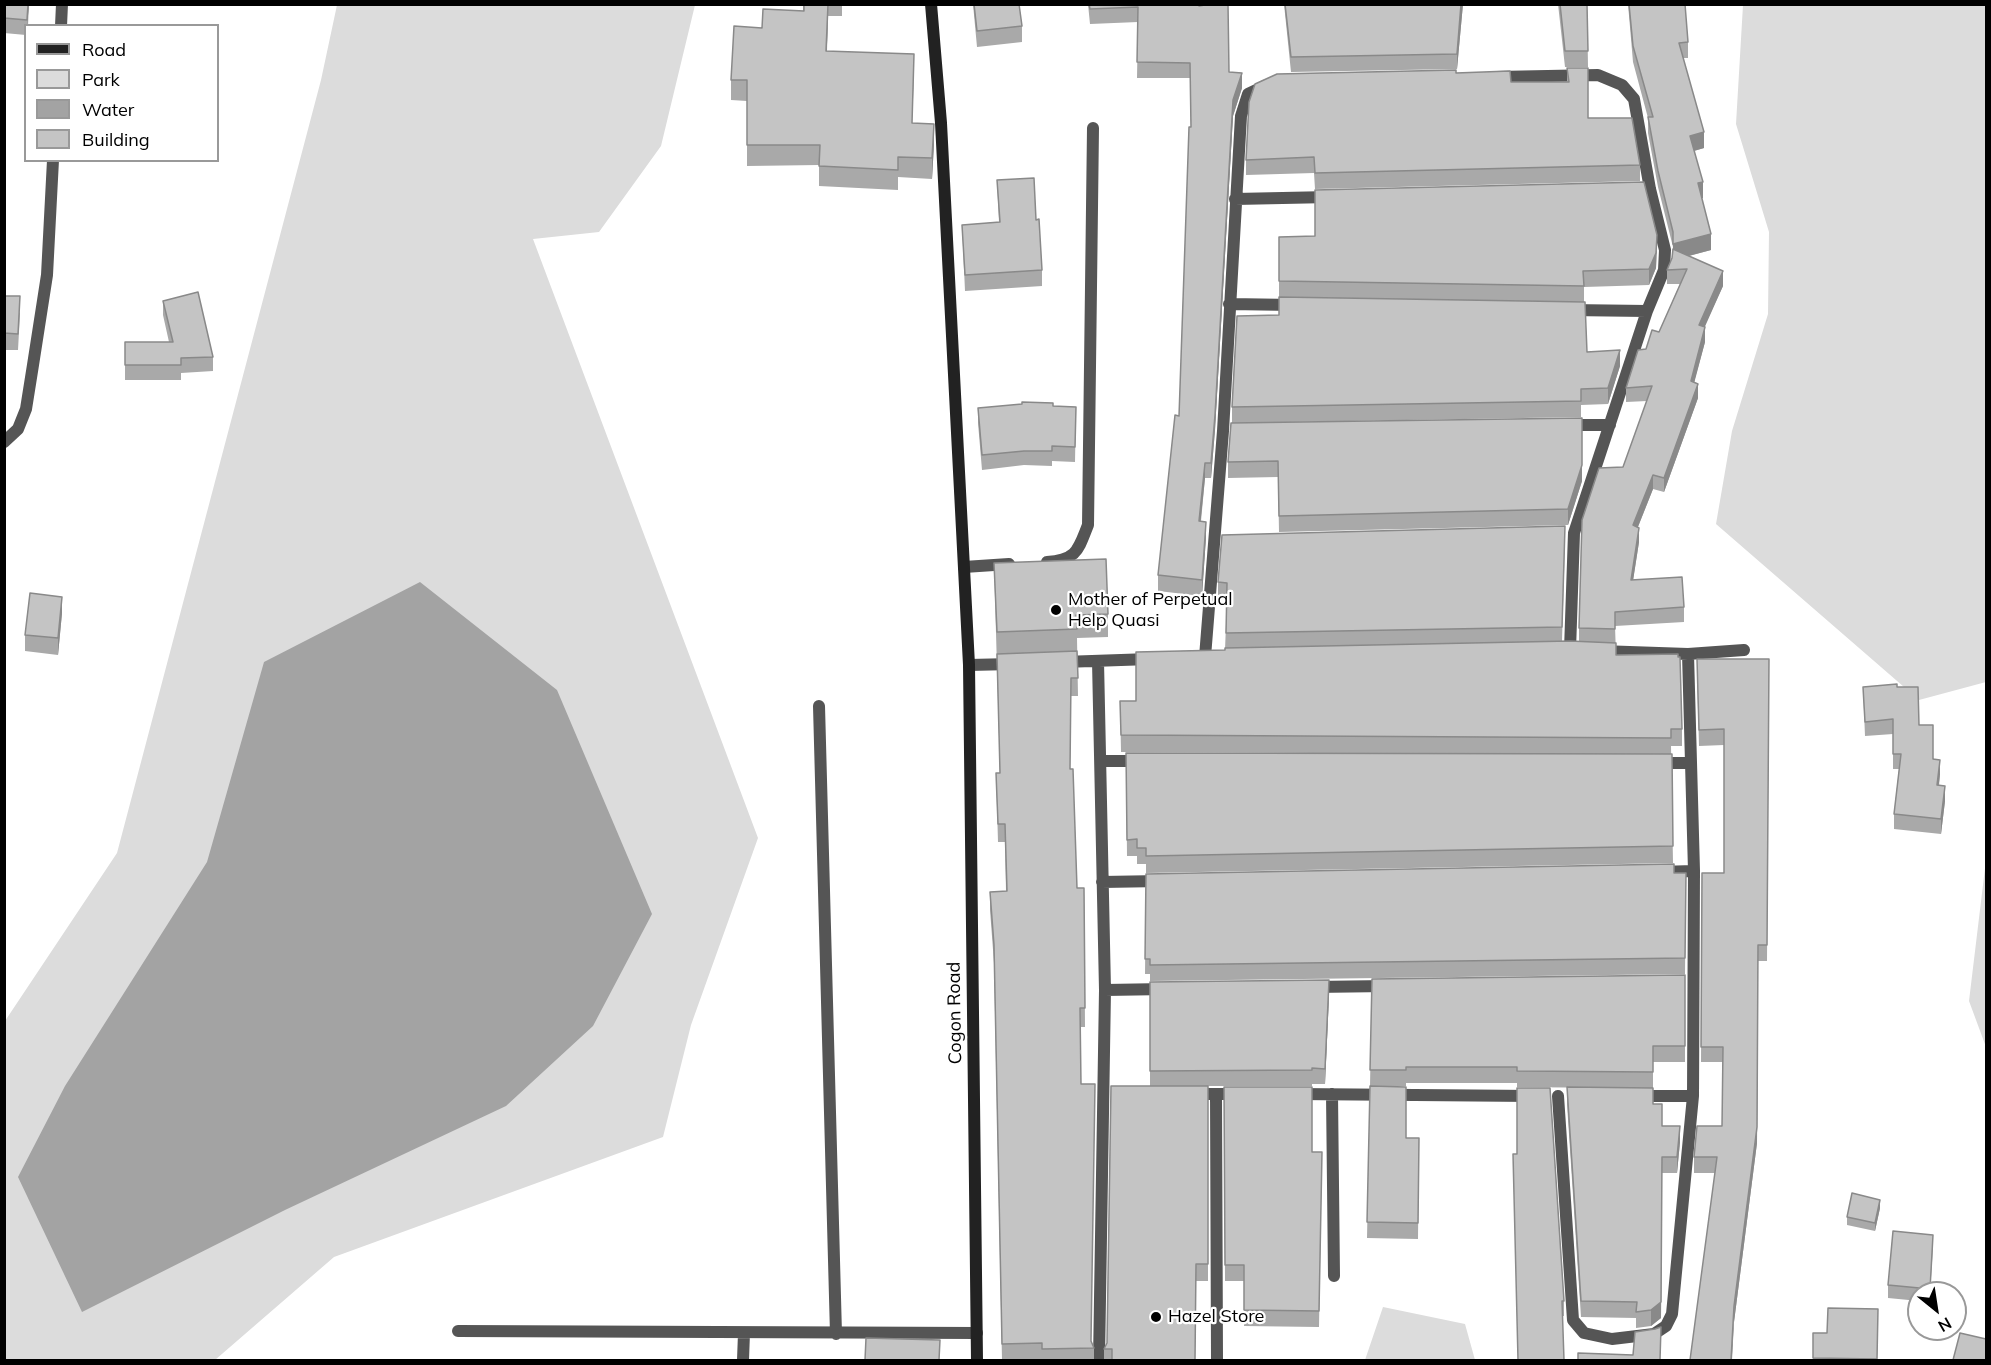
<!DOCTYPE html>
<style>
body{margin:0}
#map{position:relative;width:1991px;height:1365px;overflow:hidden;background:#fff;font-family:Mulish,sans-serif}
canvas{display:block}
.frame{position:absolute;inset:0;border:6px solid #000;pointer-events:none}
.legend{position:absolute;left:24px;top:24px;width:195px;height:138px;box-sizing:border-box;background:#fff;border:2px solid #999;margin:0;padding:8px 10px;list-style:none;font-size:18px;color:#000}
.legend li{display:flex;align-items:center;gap:12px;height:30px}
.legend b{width:30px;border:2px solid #999}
.north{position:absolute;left:1907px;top:1281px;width:60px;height:60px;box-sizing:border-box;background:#fff;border:2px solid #999;border-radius:50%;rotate:150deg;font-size:16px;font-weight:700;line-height:24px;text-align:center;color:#000}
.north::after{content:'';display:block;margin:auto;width:21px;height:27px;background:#000;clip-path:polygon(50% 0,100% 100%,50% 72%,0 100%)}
</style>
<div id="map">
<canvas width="1991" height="1365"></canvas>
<div class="frame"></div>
<ul class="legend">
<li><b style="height:8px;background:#222"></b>Road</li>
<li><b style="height:16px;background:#dcdcdc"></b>Park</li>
<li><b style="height:16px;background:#a3a3a3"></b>Water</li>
<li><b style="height:16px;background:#c4c4c4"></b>Building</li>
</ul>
<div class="north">N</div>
</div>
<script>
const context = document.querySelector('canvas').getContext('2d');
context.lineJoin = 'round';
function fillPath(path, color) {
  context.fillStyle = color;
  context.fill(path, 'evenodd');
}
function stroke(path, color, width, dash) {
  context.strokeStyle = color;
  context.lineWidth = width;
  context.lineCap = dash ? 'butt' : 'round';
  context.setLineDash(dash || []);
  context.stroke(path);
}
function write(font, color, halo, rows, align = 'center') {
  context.font = font + ' Mulish,sans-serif';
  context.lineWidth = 4.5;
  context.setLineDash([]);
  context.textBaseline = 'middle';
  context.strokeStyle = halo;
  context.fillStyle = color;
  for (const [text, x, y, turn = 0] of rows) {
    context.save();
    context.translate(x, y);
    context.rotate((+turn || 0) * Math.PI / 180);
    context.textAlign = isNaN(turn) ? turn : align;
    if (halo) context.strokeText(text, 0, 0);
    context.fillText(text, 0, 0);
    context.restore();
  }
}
const green = new Path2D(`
 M337 5H695L661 146 599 232 533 239 758 838 691 1025 663 1137 334 1257 215 1360H5V1021L117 853 321 80Z
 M1743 5H1986V682L1919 700 1716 524 1732 431 1768 314 1769 232 1736 124Z
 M1986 860V1047L1969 1001Z
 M1383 1307 1465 1324 1475 1360H1365Z`);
const water = new Path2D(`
 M420 582 557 690 652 914 593 1026 506 1106 285 1210 82 1312 18 1177 65 1086 207 862 264 662Z`);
const lane = new Path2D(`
 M1047 562C1077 560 1078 550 1088 525L1093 128
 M964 567 1009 564`);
const street = new Path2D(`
 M61 26 62 4
 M1497 77 1598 75 1622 85 1634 99 1650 189 1665 250 1664 270 1647 311 1574 533 1570 650
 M1235 199 1330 197
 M1229 304 1294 305
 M1569 310 1647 311
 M1566 425H1610
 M4 442 18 429 26 409 33 365 47 275 53 160
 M1600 651 1688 654 1744 650
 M1205 657 1223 431 1241 116 1248 94 1267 85
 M1098 661 1105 990 1099 1360
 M1063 662 1150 659
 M969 665 1012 664
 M819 706 836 1334
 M1101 761H1142
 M1657 763H1691
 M1658 872 1694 871
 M1102 882 1161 881
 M1313 987 1388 986
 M1105 990 1166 989
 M1194 1094H1239
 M1216 1094 1217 1360
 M1296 1094 1533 1096
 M1332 1094 1334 1276
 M1558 1096 1573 1320 1584 1333 1612 1339 1654 1334 1666 1326 1672 1314 1693 1096 1694 871 1688 654
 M1638 1096H1693
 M458 1331 977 1333
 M743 1360 744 1333`);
const secondary = new Path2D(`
 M931 4 941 123 969 665 977 1360`);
const wall = new Path2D(`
 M4 4H29L28 26H26V35L4 33Z
 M803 4H842V16H828L827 51 914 75 912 123 934 144 932 179 898 177V190L819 186V165L747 166V101L731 100V80L762 28 803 11Z
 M973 4H1019L1022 26V42L977 47Z
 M1088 4H1199L1229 72 1242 88 1233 116 1215 430 1211 478H1205L1201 521 1206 537 1202 596 1158 591V575L1179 416 1191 127 1190 78H1137L1138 22 1090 24Z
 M1284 4H1463L1457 69 1291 72Z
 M1558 4H1587L1588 67H1565Z
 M1628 4H1685L1688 42V58H1683L1704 148 1694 151 1711 250 1689 256 1723 286 1704 327 1705 342 1694 382 1698 398 1664 492 1653 489 1638 527 1639 542 1633 580 1684 607V622L1615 626 1616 655 1682 729V746H1671L1673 863 1146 873V864H1137V856H1127L1126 753 1502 754 1121 752 1120 701H1136L1225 650 1227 598 1218 597V582L1565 541 1562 641H1579V628L1623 467 1647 401 1626 402V388L1646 349 1659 332 1680 284H1667V270L1672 258 1673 247 1658 187 1648 133V118L1633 62Z
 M1567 68 1588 118 1640 165V181L1315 189 1314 173 1246 175V160L1456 73 1511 82H1567Z
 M997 180 1036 220 1042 270V286L965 291 962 225 999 222Z
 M1279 237 1657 251 1656 268 1649 285 1584 287V302L1279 297Z
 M4 296 20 313 18 350H4Z
 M163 301 213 357V371L181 373V380H125V342H169L163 315Z
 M1587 352 1620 366 1608 404 1581 405V417L1232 423V407Z
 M1053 406 1076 407 1075 462 1052 461V466L1024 465 982 470 978 423V408Z
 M1231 423 1582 481 1568 525 1279 532 1278 477 1228 478V462Z
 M994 563 1108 614V637L1077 638 1078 696H1071L1070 769 1077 888H1084L1085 1027H1080L1081 1084 1091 1342 1094 1348V1360H1002L994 963 990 910V892L1006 891 1005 842H998L996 773H1000Z
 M62 613 58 655 25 651V635Z
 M1769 659 1767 961H1758L1757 1143 1734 1322 1715 1173H1694V1157L1722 1126 1723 1062H1701L1702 873H1724V745L1699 746 1697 674Z
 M1863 687H1897L1919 725 1940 774 1939 786 1945 801 1941 834 1894 829V814L1899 769H1893V734L1865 736Z
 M1686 873 1685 974 1150 981V974H1145L1146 874Z
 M1685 975V1062H1653V1088L1517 1087V1083H1406V1086H1370L1372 979Z
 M1150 982 1329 995 1325 1084H1312V1086H1208V1281H1196L1195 1360H1104V1349L1107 1343 1150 1086Z
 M1370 1086 1406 1138H1419L1418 1239 1367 1238Z
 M1224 1087 1312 1152H1322L1319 1327 1244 1326V1281H1225Z
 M1567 1087 1653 1104 1662 1126 1680 1142 1677 1173H1662L1661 1318 1651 1326 1636 1328V1318L1581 1317 1567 1104Z
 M1513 1170 1564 1301V1316H1563Z
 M1880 1208 1875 1231 1847 1225V1217Z
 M1933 1247 1930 1293H1919V1301L1888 1298V1285Z
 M1878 1326 1877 1360H1813V1333H1827Z`);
const shadedWall = new Path2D(`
 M28 4H29L27 26V20Z
 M828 4V16L826 72V51Z
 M1461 4H1463L1457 69V54Z
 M1242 73V88L1233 116 1215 430 1211 478V463L1233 100Z
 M934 124V144L932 179V158Z
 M1704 132V148L1690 152V136Z
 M1703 182V198L1698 200V183Z
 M1711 234V250L1673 260V244Z
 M1657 235 1656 268 1649 285V269Z
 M1723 271V286L1699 340V325Z
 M1705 327V342L1691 395V381Z
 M1620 350V366L1608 404V388Z
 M1698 384V398L1664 492V478Z
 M1205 463V478L1199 536V521Z
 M1582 465V481L1568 525V509Z
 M1653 475V489L1633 539V525Z
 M1206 522V537L1202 596V580Z
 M1639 528V542L1631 594V580Z
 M62 597V613L58 655V638Z
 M1940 760V774L1937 800V785Z
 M1945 786V801L1941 834V819Z
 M1758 945 1757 1143 1734 1322 1732 1360H1731Z
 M1329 980V995L1325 1084V1069Z
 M1680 1126V1142L1677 1173V1157Z
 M1662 1173 1661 1318 1651 1326V1310Z
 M1880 1200V1208L1875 1231V1223Z`);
const building = new Path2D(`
 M4 4H28L27 20 4 18Z
 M804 4H828L826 51 914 54 912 123 934 124 932 158 898 157V170L819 166 820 145H747V80H731L734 26 762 28 763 9 804 11Z
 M974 4H1019L1022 26 977 31Z
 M1089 4H1199V6L1211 4H1228L1229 72 1242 73 1233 100 1215 415 1211 463H1205L1199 521 1206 522 1202 580 1158 575 1175 415 1179 416 1189 127H1191L1190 63 1137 62 1138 7 1090 9Z
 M1285 4H1461L1457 54 1291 57Z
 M1560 4H1587L1588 51H1565Z
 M1629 4H1685L1688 42 1679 43 1704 132 1690 136 1703 182 1698 183 1711 234 1673 244V232L1658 171 1648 117H1653L1633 46Z
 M1567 68H1588V118H1632L1640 165 1315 173 1314 157 1246 160 1249 102 1255 84 1277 74 1456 70V73L1510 71 1511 82H1569Z
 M1034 178 1036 220 1039 219 1042 270 965 275 962 225 1000 222 997 180Z
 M1644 182 1657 235 1656 253 1649 269 1583 271 1584 286 1279 281V237L1315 236V190Z
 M1673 249 1723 271 1699 325 1705 327 1691 381 1698 384 1664 478 1653 475 1633 525 1639 528 1631 580 1682 577 1684 607 1615 612V629L1579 628 1582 520 1599 468 1623 467 1652 386 1626 388 1638 350 1646 349 1652 330 1659 332 1687 269 1667 270 1672 258Z
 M198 292 213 357 181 358V365H125V342H173L163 301Z
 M4 296H20L18 334 4 333Z
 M1279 297 1585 302 1587 352 1620 350 1608 388 1581 389V401L1232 407 1237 316 1279 315Z
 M1022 402 1053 403V406L1076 407 1075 447 1052 446V451H1024L982 455 978 408 1022 404Z
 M1582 418V465L1568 509 1279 516 1278 461 1228 462 1231 423Z
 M1565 526 1562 627 1226 633 1227 583 1218 582 1222 535Z
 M1106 559 1108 614 1076 615 1077 629 997 632 994 563Z
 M30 593 62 597 58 638 25 635Z
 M1570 641 1616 643V655L1678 654V657H1680L1682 729H1671V738L1121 735 1120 701H1136V652L1225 650V648Z
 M1077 651 1078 678H1071L1070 769H1073L1077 888H1084L1085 1008H1080L1081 1084H1095L1091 1341 1094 1348 1042 1349V1343L1002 1344 994 945 990 892 1007 891 1005 824H998L996 773H1000L997 654Z
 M1697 659H1769L1767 945H1758L1757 1127 1734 1306 1731 1360H1690L1717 1157H1694L1697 1126H1722L1723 1047H1701L1702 873H1724V729L1699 730Z
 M1897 684V687H1918L1919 725H1933V759L1940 760 1937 785 1945 786 1941 819 1894 814 1901 754H1893V719L1865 722 1863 687Z
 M1126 753 1672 754 1673 846 1146 856V848H1137V839L1127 840Z
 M1674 864V873H1686L1685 958 1150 965V959H1145L1146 874Z
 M1685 975V1046H1653V1072L1517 1071V1067H1406V1070H1370L1372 979Z
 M1329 980 1325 1069 1312 1068V1070L1150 1071V982Z
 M1111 1086H1208V1264H1196L1195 1360H1112V1349H1104L1107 1343Z
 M1370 1086 1406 1087V1138H1419L1418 1223 1367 1222Z
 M1224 1087H1312V1152H1322L1319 1311 1244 1310V1265H1225Z
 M1567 1087 1653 1088V1104H1662V1126H1680L1677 1157H1662L1661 1302 1651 1310 1636 1312 1637 1302 1581 1301Z
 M1517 1088H1550L1564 1301H1562L1564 1360H1518L1513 1154H1517Z
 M1852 1193 1880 1200 1875 1223 1847 1217Z
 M1893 1231 1933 1235 1930 1289 1888 1285Z
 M1828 1308 1878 1309 1877 1359 1813 1358V1333H1827Z
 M1661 1327 1660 1360H1578V1353L1633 1355 1635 1332 1655 1329Z
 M1960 1333 1986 1339V1360H1953Z
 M866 1338 940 1340 939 1360H865Z`);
const markers = [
 [1056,610,6,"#000"],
 [1156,1317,6,"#000"]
];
const poiNames = [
 ["Mother of Perpetual",1068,600],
 ["Help Quasi",1068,621],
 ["Hazel Store",1168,1317]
];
const streetNames = [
 ["Cogon Road",955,1013,-91]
];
fillPath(green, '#dcdcdc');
fillPath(water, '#a3a3a3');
stroke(lane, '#555', 12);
stroke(street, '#555', 12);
stroke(secondary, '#222', 12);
fillPath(wall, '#a9a9a9');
fillPath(shadedWall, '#898989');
fillPath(building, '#c4c4c4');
stroke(building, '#898989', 1.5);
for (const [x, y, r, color] of markers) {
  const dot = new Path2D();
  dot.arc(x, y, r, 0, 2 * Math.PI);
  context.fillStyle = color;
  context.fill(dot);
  stroke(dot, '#fff', 2);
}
write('18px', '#000', '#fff', poiNames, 'left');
write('18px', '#000', '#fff', streetNames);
</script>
